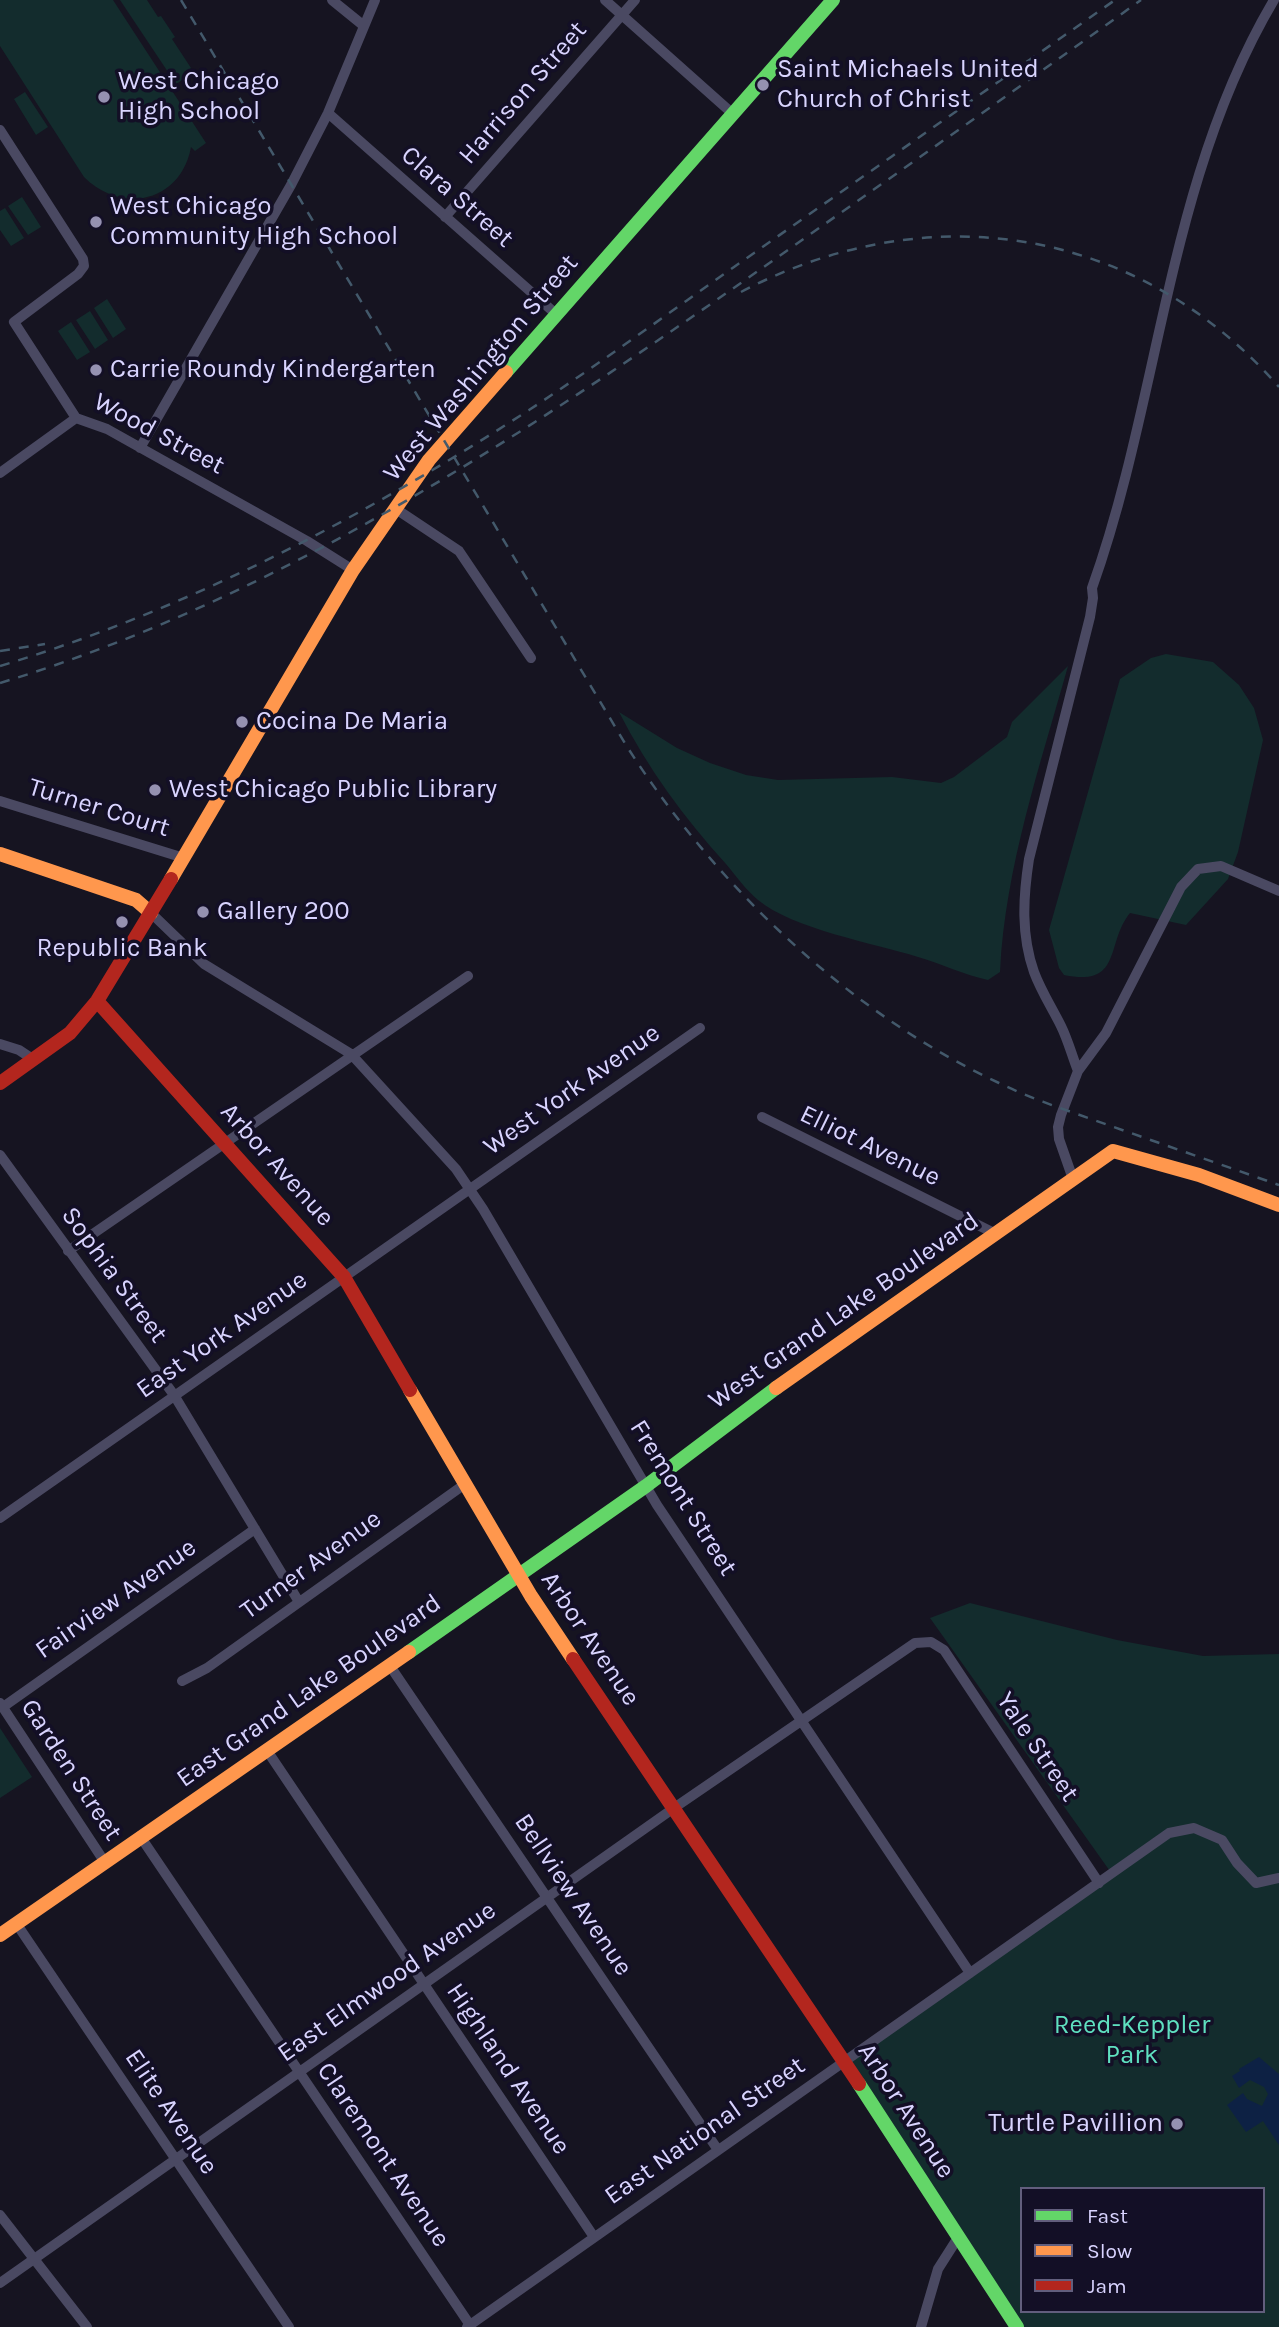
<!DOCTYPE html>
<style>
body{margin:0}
#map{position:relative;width:1279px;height:2327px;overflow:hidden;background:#161421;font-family:Karla,sans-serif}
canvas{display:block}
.legend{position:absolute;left:1020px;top:2187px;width:245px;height:126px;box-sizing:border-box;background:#130f26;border:2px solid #625e7d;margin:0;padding:9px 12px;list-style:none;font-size:21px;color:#d9d4ff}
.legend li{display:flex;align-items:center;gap:14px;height:35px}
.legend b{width:35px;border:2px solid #625e7d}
</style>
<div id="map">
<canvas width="1279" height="2327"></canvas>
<ul class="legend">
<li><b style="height:9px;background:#63d668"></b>Fast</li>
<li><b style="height:9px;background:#ff974d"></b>Slow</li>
<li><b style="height:9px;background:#b3261e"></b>Jam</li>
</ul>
</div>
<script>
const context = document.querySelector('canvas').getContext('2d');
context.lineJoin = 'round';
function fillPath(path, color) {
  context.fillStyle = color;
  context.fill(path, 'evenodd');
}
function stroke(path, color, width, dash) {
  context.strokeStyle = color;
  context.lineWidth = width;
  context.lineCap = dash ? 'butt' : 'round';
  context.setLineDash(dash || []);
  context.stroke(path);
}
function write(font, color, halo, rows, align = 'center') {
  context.font = font + ' Karla,sans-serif';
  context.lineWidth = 7;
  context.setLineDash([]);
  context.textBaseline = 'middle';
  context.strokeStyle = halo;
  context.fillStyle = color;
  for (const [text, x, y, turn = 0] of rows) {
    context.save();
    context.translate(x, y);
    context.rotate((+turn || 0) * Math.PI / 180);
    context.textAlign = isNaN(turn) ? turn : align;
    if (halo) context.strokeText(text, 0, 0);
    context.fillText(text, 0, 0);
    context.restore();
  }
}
const green = new Path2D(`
 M0 0H113L206 143 195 151 191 147C181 202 122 215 84 177L0 46Z
 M120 0H147L158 17 161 16 175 37 172 39 191 68 189 70 192 74 176 84Z
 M25 92 48 127 36 135 14 99Z
 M22 197 41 227 28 235 8 206Z
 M5 208 24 238 11 246 0 230V211Z
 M107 299 126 329 113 338 94 308Z
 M90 311 108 340 95 349 76 320Z
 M71 322 90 352 77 360 58 331Z
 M1166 654 1213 662 1239 685 1254 708 1263 740 1238 852 1228 879 1186 925 1130 913C1105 944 1123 987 1064 975L1059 968 1049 930 1120 679 1151 658Z
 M1068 666C1040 766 1005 868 1000 972L988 980C964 975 942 964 918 957 873 943 793 929 758 900 746 890 736 876 726 864 684 818 647 767 619 712L677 748 710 763 746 775 778 780 892 777 941 783 954 777 1007 737 1012 722Z
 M970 1603 1117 1640 1203 1656 1279 1654V2327H1023L844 2061 1112 1874 930 1618ZM1022 2189H1263V2311H1022Z
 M0 1728 32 1777 0 1798Z`);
const water = new Path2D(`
 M1259 2057 1279 2074V2145L1263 2121 1246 2132 1227 2105 1243 2093 1247 2099 1262 2106 1268 2094 1264 2087 1250 2080 1239 2088 1232 2076 1240 2071 1239 2069Z`);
const street = new Path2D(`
 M332 0 364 26
 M605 0 733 114
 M328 113 556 314
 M0 130 83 259 84 266 78 274 14 322 76 418 107 429 307 541 353 570
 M445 217 635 0
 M140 448 291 185 328 113 375 0
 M0 473 76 418
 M396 509 459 551 531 658
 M0 801 184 858
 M151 913 204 964 351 1054 456 1169 483 1209 657 1505 970 1973
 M0 1044 19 1050 34 1060
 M1078 1071C1072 1056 1068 1040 1061 1026 1052 1008 1041 991 1034 972 1021 935 1023 898 1029 859L1090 617 1093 598 1092 588C1161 395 1167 180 1274 0
 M762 1117 996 1234
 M0 1155 174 1395 299 1602
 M1073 1179 1059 1139 1058 1127 1061 1115 1078 1071 1106 1033 1181 887 1198 869 1221 866 1279 891
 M68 1251 468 976
 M0 1518 700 1028
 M390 1666 718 2150
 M182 1681 207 1668 465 1484
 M0 1703 104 1861
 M3 1707 255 1529
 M268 1752 594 2237
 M140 1836 470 2325
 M16 1923 289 2327
 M0 2215 87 2327
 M0 2283 674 1808 915 1643 931 1642 944 1650 1099 1883
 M467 2327 1169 1833 1194 1828 1222 1840 1237 1863 1256 1883 1279 1878
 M921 2327 938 2269 959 2236`);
const fast = new Path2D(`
 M506 372 833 0
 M409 1652 646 1486 776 1388
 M859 2084 1017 2327`);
const slow = new Path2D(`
 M0 854 136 900 151 913
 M171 879 353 570 429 460 506 372
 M776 1388 1113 1151 1199 1175 1279 1205
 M410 1390 531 1596 573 1659
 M0 1935 409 1652`);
const jam = new Path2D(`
 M97 1001 344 1277 410 1390
 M0 1083 70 1033 97 1001 171 879
 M573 1659 859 2084`);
const rail = new Path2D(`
 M181 0 626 745C715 885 847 1012 999 1083 1034 1100 1072 1112 1108 1125 1165 1145 1222 1165 1279 1185
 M741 292C928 194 1138 226 1279 387
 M0 651 45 644
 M0 666C189 609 364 517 529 410 599 364 666 315 734 267 861 178 988 89 1115 0
 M0 683C281 598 530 431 768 264 893 176 1017 89 1141 0`);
const markers = [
 [763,85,7,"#9591b1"],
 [104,97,7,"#9591b1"],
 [96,222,7,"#9591b1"],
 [96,370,7,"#9591b1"],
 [242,722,7,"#9591b1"],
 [155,790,7,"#9591b1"],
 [203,912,7,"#9591b1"],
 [122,922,7,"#9591b1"],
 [1177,2124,7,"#9591b1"]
];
const poiNames = [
 ["Saint Michaels United",777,70],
 ["Church of Christ",777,100],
 ["West Chicago",118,82],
 ["High School",118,112],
 ["West Chicago",110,207],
 ["Community High School",110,237],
 ["Carrie Roundy Kindergarten",110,370],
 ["Cocina De Maria",256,722],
 ["West Chicago Public Library",169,790],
 ["Gallery 200",217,912],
 ["Republic Bank",122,949,"center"],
 ["Turtle Pavillion",1163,2124,"right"]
];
const streetNames = [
 ["Harrison Street",523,93,-49],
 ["Clara Street",457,197,41],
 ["West Washington Street",481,368,-50],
 ["Wood Street",159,434,28],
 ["Turner Court",99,808,17],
 ["West York Avenue",572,1090,-35],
 ["Elliot Avenue",870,1146,26],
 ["Arbor Avenue",277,1165,48],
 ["Sophia Street",114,1275,54],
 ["West Grand Lake Boulevard",844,1311,-35],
 ["East York Avenue",222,1335,-35],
 ["Fremont Street",683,1498,58],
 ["Turner Avenue",311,1565,-36],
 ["Fairview Avenue",116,1599,-35],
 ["Arbor Avenue",590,1639,56],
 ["East Grand Lake Boulevard",309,1691,-35],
 ["Yale Street",1037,1747,56],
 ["Garden Street",71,1770,57],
 ["Bellview Avenue",573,1895,56],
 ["East Elmwood Avenue",387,1982,-35],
 ["Highland Avenue",508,2069,56],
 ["Arbor Avenue",906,2111,57],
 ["Elite Avenue",171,2112,56],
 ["East National Street",705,2131,-35],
 ["Claremont Avenue",383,2155,56]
];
const parkNames = [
 ["Reed-Keppler",1132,2026],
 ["Park",1132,2056]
];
fillPath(green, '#132c2d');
fillPath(water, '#0d2144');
stroke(street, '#4a4962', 10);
stroke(fast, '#63d668', 14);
stroke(slow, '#ff974d', 14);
stroke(jam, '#b3261e', 14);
stroke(rail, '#43596b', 2.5, [10, 9]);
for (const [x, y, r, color] of markers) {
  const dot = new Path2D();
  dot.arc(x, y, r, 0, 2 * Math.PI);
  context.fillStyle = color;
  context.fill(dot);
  stroke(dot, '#130f26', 2.5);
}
write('26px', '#d9d4ff', '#130f26', poiNames, 'left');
write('26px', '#d9d4ff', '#130f26', streetNames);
write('26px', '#5fe0c0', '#130f26', parkNames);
</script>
